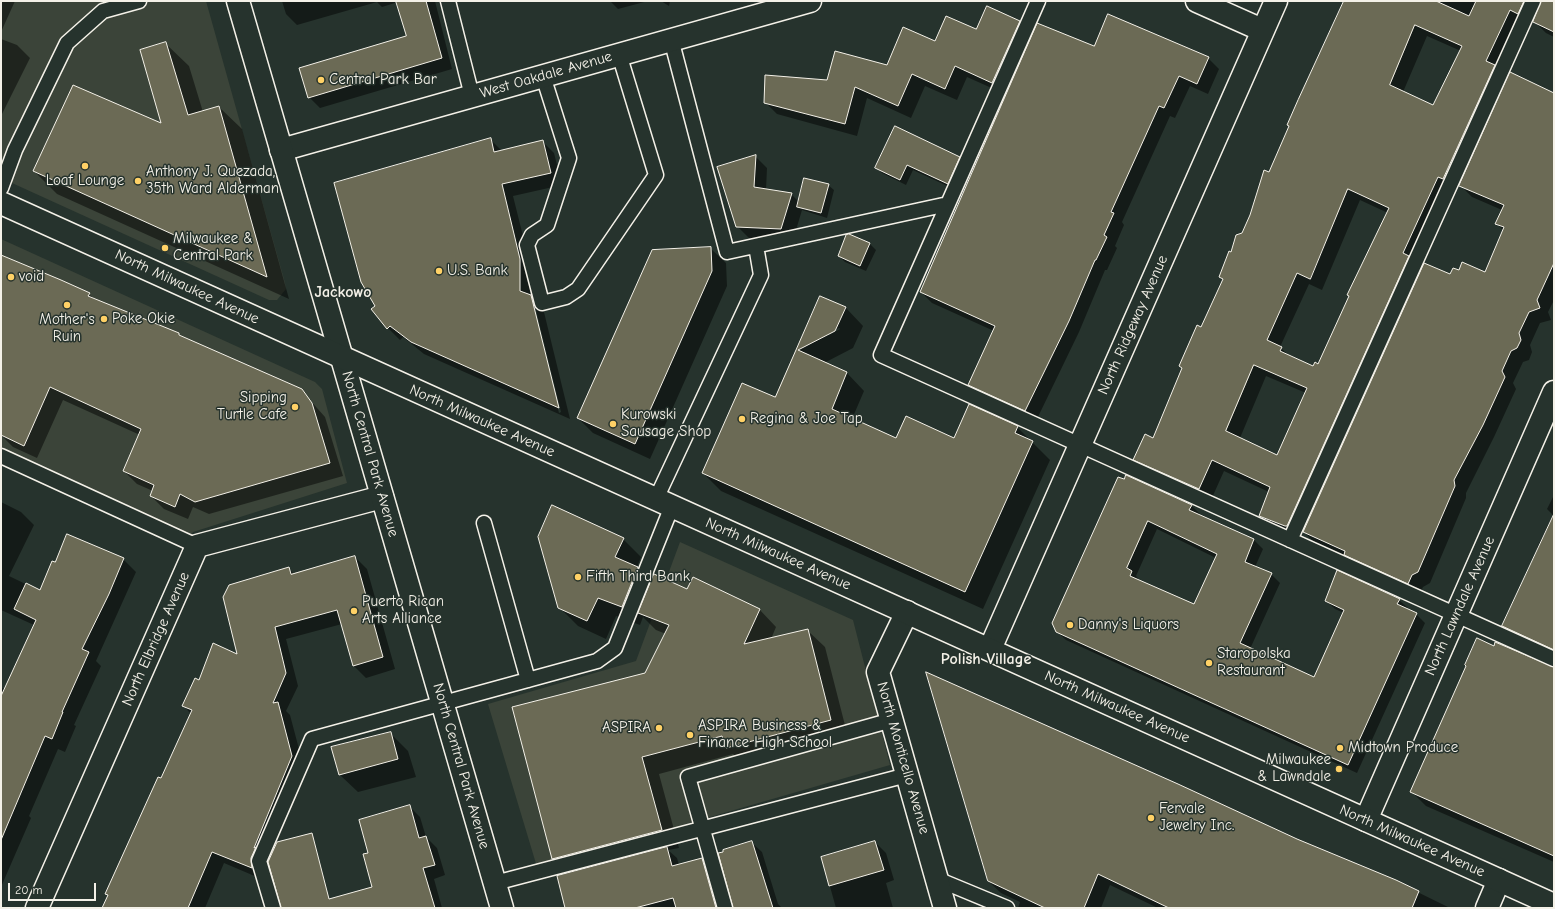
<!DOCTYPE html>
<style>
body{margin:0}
#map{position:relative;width:1555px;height:909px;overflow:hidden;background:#26332d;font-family:"Comic Neue",sans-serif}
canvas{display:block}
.frame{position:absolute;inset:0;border:2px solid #f4f1e8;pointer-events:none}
.scale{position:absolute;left:8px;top:883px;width:88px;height:18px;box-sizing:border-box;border:2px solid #f4f1e8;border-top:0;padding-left:5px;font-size:12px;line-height:14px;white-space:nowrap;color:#f4f1e8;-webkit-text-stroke:3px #26332d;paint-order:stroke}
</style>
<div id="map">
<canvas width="1555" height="909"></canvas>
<div class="frame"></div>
<div class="scale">20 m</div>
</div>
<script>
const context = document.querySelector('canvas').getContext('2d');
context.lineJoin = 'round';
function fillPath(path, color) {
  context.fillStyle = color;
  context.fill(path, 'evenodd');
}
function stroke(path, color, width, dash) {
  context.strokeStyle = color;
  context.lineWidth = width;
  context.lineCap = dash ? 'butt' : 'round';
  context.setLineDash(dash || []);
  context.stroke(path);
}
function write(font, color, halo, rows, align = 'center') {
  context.font = font + ' "Comic Neue",sans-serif';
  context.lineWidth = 3;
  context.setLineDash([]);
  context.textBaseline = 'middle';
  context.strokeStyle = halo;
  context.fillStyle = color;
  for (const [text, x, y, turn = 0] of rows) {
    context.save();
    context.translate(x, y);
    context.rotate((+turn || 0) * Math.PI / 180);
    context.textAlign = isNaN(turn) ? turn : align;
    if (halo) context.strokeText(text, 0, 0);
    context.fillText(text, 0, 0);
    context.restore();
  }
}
const built = new Path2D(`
 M1 1H206L285 283 286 289 277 300H269L1 178Z
 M1 239 315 382 322 389 347 483 193 532 187 542 1 456Z
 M680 542 853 620 890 765 537 867 488 704 636 661Z`);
const shadow = new Path2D(`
 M1 1H15L1 32Z
 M282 1H435L452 69 320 108 309 97 407 37 398 2 382 7 377 2 297 25 286 14Z
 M610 1H648L618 9Z
 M661 1H670L669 6Z
 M1359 1H1554V37L1546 33 1534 21 1538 12H1536L1299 537 1272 527 1260 515 1269 492 1224 471 1211 500 1146 471 1134 459 1153 439 1223 280 1220 277 1231 253 1243 234 1270 173ZM1427 36 1461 51 1434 106 1403 92ZM1360 200 1388 213 1319 365 1313 368 1290 357 1280 347 1309 284 1322 290ZM1266 376 1306 393 1278 456 1240 438Z
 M1019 22 1031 34 1005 94 967 77 957 100 925 86 911 118 867 98 857 136 777 114 765 102 828 81 887 66 936 42Z
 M1 39 17 45 30 58 1 116Z
 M166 44 189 66 203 112 219 107 242 129 289 299 57 194 34 171 162 124Z
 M1095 47 1208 58 1219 69 1208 94 1190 86 1175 118 1170 116 1122 222 1124 225 1115 246 1117 248 1107 270H1105L1079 332 1036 421 980 395 969 385 994 331 932 303 921 292Z
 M1554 87V300L1548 312 1551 320 1540 323 1530 345 1532 352 1529 360 1523 362 1513 383 1516 389 1494 437 1466 493V498L1430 583 1423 587 1419 595 1316 544 1304 532 1451 276 1459 271 1485 273 1503 230 1496 223 1502 210 1472 197 1460 185 1552 93Z
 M490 139 502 151 542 141 554 153 562 185 513 196 532 272V297L543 308 570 419 424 354 403 337 400 340 388 328 376 306ZM532 302H534L561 412 559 413Z
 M755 156 767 168 766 190 791 194 799 202 828 185 834 190 827 218 802 210 793 240 749 238 737 226Z
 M959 158 965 164 954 189 913 170 906 185 882 173 876 167Z
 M849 235 870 244 876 250 866 271 845 262 839 256Z
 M710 248 726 263 727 286 650 459 593 433 578 418Z
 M1 255 89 294 94 299 179 334 182 338 301 390 325 417 343 476 209 514 193 507 188 519 164 509 151 496 153 491 137 484 124 471 140 435 63 400 37 458 13 447 1 435Z
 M821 297 846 308 863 326 853 348 824 363 847 373 864 391 852 419 897 439H955L1017 427 1050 460 983 609 721 491 703 473 775 398ZM839 328 840 329 829 335V333Z
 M1118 478 1191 505 1200 514 1199 516 1254 540 1263 549 1255 567 1271 574 1280 583 1250 649 1314 678 1344 613 1335 609 1326 601 1399 600 1408 608 1407 610 1416 614 1425 623 1357 773 1066 640 1056 631ZM1157 529 1216 558 1195 606 1140 581 1136 576Z
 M1554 495V657L1518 640 1503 626 1538 549 1537 548 1553 515 1547 509Z
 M1 502 21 512 34 525 9 576 40 591 56 564 123 559 136 572 96 661 101 666 74 725 76 726 65 752 58 749 29 816 31 818 1 887V688L5 689 34 625 1 610Z
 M623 539 641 557 637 567 652 582 759 609 776 627 771 639 807 630 825 647 848 737 744 765 733 754 659 774 679 848 668 850 677 858 679 865 702 859 712 869 723 908H565L568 874 553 859 666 634 656 630 643 617 640 625 616 616 606 639 578 626 559 607Z
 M355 557 367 569 395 669 366 678 354 666 342 624 286 639 298 686 286 711 290 715 304 768 266 859 267 860 263 871 264 880 224 863 205 908H103L109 896 106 893 191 714 184 706 199 681 239 655 289 569 294 574Z
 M1494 647 1554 668V862L1426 806 1411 791Z
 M390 733 408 751 416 777 358 792 340 775Z
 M409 806 420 817 426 837 437 848 445 875 434 879 442 908H360L374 888 369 853Z
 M1296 840 1395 881 1450 908H1158L1110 885 1101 908H1018L1020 902 1001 893 988 881Z
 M751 842 762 852 778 904 782 908H734Z
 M875 842 886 853 894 880 886 883 893 908H836L822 858Z`);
const building = new Path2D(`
 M396 1H426L442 58 308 98 299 68 406 36Z
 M1344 1H1436L1469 16 1476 1H1524L1518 14 1510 10 1486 61 1495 65 1443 179 1438 177 1403 253 1409 256 1287 526H1285L1259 516 1270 487 1212 460 1199 489 1133 460 1145 434 1153 438 1182 368 1179 366 1197 325 1201 327 1223 279 1219 277 1229 251 1231 252 1236 235 1242 233 1250 215 1264 170 1269 172 1289 126 1287 125 1298 100ZM1415 25 1462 46 1433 105 1390 85ZM1348 189 1389 208 1347 295 1349 296 1318 364 1315 362 1313 366 1280 351 1282 347 1267 340 1297 273 1310 279ZM1254 365 1307 388 1277 455 1226 431Z
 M1541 1H1554V32L1533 22Z
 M987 6 1020 21 992 83 955 66 945 89 912 74 898 106 855 87 845 124 764 103 765 75 827 80 835 51 887 65 903 27 935 41 946 16 976 29Z
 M1108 14 1209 57 1197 84 1179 76 1164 108 1159 106 1111 212 1114 213 1104 235 1107 237 1096 260H1095L1069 321 1025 411 968 385 995 326 920 292 1037 23 1094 46Z
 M166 42 188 115 219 106 267 277 33 171 73 85 161 123 140 50Z
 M1510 72 1554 93V263L1537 300 1540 308 1529 312 1519 333 1521 340 1517 348 1511 351 1502 371 1505 377 1483 425 1454 480 1455 486 1418 572 1412 575 1408 584 1344 555 1345 551 1303 532 1424 263 1450 274 1453 268 1459 270 1462 262 1485 272 1504 227 1495 224 1504 205 1459 186Z
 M895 126 960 157 948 184 907 165 900 180 875 168Z
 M491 138 494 152 543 140 551 173 502 184 520 259V291L531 295 559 408 411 342 390 326 387 329 371 309 375 306 361 282 334 183Z
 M756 155 754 187 792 193 781 229 736 227 717 167Z
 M804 178 829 184 821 213 797 207Z
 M849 234 870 243 860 266 838 256 846 235Z
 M711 247 712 271 635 444 577 418 652 250Z
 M1 255 61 280 90 293 88 296 179 333V335L302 389 312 403 330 463 195 502 180 494 175 507 150 496 154 485 123 471 141 429 50 387 24 446 1 435Z
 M820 296 846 307 835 331 798 350 847 372 832 409 896 438 906 416 954 438 969 404 1018 426 1015 433 1033 441 965 592 702 473 742 383 775 397Z
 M1126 475 1192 505 1189 510 1254 539 1245 562 1272 573 1240 643 1314 677 1344 610 1325 601 1337 570 1400 599 1397 604 1417 613 1348 765 1056 632 1052 623 1118 477 1124 479ZM1148 521 1217 554 1194 604 1130 576 1132 571 1127 568Z
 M552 505 624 538 615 557 638 567 622 607 598 598 587 621 558 608 538 537Z
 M1554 514V650L1502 626Z
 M67 534 124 558 109 594 82 649 89 652 62 712H63L52 739 45 736 1 840V696L36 620 14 609 26 583 40 590 52 561 55 562Z
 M355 556 383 657 353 666 337 610 275 627 286 673 273 703 278 702 292 756 254 848 256 847 251 858 252 868 212 852 188 908H102L108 895 105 894 158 777 161 778 192 710 182 706 195 678 199 680 213 643 237 654 223 597 229 585 289 567 291 574Z
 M654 574 687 589 693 577 760 609 744 644 808 629 831 720 726 748 722 736 642 757 662 830 552 859 512 707 645 673 669 625 638 613Z
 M1477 638 1494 646 1495 642 1554 667V856L1410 792 1466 666 1465 665Z
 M926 672 1178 784 1297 839 1396 880 1419 891 1412 908H1169L1098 874 1084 908H1045L988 881Z
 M391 732 398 759 339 775 331 747Z
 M410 805 419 838 426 836 435 865 423 868 435 908H281L268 862 277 842 312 833 329 899 372 887 363 854 368 853 359 820Z
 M752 841 773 908H733L718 853 723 852V850Z
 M875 841 884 870 829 886 821 857Z
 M667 847 672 866 702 858 716 908H676L673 898 635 908H565L557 876Z`);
const service = new Path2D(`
 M448 1 472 96
 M1038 1 881 355 1554 659
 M671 39 727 252 948 204
 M543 76 569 158 547 225 532 235 527 245 542 303 566 297 578 289 656 175 619 54
 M1 188 15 150 67 43 103 11 139 1
 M1 456 197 546
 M656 499 761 275 756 246
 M484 523 528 680
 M1290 540 1533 1
 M937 879 1007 908
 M495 883 907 775
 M273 908 259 861 312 739 597 661 615 648 672 506
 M725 908 688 777 892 720`);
const minor = new Path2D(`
 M1197 1 1262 30
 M281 150 810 1
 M907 612 878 672 945 908
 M990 649 1276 1
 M1366 820 1554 392
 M37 908 197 546 382 497
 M1487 908 1499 880`);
const tertiary = new Path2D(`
 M238 1 502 908`);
const secondary = new Path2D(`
 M1 203 1554 905`);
const markers = [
 [321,80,4,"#ffd166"],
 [85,166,4,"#ffd166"],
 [138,181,4,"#ffd166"],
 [165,248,4,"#ffd166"],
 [439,271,4,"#ffd166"],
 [11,277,4,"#ffd166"],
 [67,305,4,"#ffd166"],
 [104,319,4,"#ffd166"],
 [295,407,4,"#ffd166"],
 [742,419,4,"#ffd166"],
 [613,424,4,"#ffd166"],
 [578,577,4,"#ffd166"],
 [354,611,4,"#ffd166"],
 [1070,625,4,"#ffd166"],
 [1209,663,4,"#ffd166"],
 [659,728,4,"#ffd166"],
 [690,735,4,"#ffd166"],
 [1340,748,4,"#ffd166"],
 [1339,769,4,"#ffd166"],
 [1151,818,4,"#ffd166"]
];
const streetNames = [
 ["West Oakdale Avenue",546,75,-16],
 ["North Milwaukee Avenue",187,287,25],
 ["North Ridgeway Avenue",1133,325,-66],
 ["North Milwaukee Avenue",482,421,24],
 ["North Central Park Avenue",370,454,74],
 ["North Milwaukee Avenue",778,554,24],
 ["North Lawndale Avenue",1460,606,-66],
 ["North Elbridge Avenue",156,639,-66],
 ["North Milwaukee Avenue",1117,707,24],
 ["North Monticello Avenue",903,758,74],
 ["North Central Park Avenue",461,766,74],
 ["North Milwaukee Avenue",1412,841,24]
];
const poiNames = [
 ["Central Park Bar",329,80],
 ["Anthony J. Quezada,",146,172],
 ["35th Ward Alderman",146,189],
 ["Loaf Lounge",85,181,"center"],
 ["Milwaukee &",173,239],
 ["Central Park",173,256],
 ["U.S. Bank",447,271],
 ["void",19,277],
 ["Poke Okie",112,319],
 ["Mother's",67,320,"center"],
 ["Ruin",67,337,"center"],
 ["Sipping",287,398,"right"],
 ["Turtle Cafe",287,415,"right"],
 ["Kurowski",621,415],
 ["Sausage Shop",621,432],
 ["Regina & Joe Tap",750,419],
 ["Fifth Third Bank",586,577],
 ["Puerto Rican",362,602],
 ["Arts Alliance",362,619],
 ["Danny's Liquors",1078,625],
 ["Staropolska",1217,654],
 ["Restaurant",1217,671],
 ["ASPIRA Business &",698,726],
 ["Finance High School",698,743],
 ["ASPIRA",651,728,"right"],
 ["Midtown Produce",1348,748],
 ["Milwaukee",1331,760,"right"],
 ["& Lawndale",1331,777,"right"],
 ["Fervale",1159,809],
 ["Jewelry Inc.",1159,826]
];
const neighbourhoodNames = [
 ["Jackowo",343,292],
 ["Polish Village",986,659]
];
fillPath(built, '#3b4439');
fillPath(shadow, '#0007');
fillPath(building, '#6b6a55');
stroke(building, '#f4f1e8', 1);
stroke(service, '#f4f1e8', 17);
stroke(minor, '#f4f1e8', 25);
stroke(tertiary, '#f4f1e8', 25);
stroke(secondary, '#f4f1e8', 25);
stroke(service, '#26332d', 14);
stroke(minor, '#26332d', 22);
stroke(tertiary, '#26332d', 22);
stroke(secondary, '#26332d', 22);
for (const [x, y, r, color] of markers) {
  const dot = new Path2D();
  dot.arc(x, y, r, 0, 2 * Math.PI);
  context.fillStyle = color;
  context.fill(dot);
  stroke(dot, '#26332d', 1.5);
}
write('15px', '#f4f1e8', '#26332d', streetNames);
write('15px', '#f4f1e8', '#26332d', poiNames, 'left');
write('bold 16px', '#f4f1e8', '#26332d', neighbourhoodNames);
</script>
